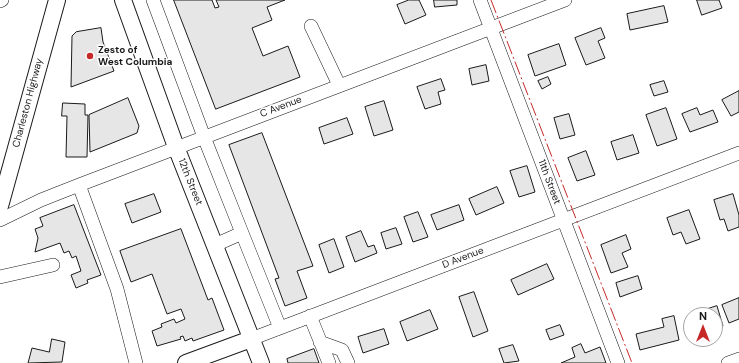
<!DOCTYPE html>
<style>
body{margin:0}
#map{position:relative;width:739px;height:363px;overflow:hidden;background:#fff;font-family:"DM Sans",sans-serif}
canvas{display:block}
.north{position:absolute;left:683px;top:307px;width:40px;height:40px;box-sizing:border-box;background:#fff;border:1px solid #a3a3a3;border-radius:50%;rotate:0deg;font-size:11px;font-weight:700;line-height:16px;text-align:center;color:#1a1a1a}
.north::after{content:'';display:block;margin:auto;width:14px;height:18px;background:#c62828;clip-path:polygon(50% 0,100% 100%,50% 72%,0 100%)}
</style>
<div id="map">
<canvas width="739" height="363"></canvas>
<div class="north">N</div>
</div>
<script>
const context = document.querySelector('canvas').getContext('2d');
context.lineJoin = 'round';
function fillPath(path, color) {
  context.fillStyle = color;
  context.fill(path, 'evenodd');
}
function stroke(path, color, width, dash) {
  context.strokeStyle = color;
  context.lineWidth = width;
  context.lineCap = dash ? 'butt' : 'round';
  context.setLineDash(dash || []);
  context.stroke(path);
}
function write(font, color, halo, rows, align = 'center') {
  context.font = font + ' "DM Sans",sans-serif';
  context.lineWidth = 3;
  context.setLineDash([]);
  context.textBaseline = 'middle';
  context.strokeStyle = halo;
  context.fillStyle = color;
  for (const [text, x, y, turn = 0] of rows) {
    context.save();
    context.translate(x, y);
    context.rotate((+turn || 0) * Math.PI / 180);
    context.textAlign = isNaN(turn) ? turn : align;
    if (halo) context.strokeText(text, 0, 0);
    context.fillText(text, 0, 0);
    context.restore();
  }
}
const building = new Path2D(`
 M174 0H212L215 8 219 7 216 0H285L267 7 272 20 252 28 263 56 288 46 300 77 216 109Z
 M409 0H419L426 15 405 24 397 5Z
 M434 0H457V5L435 7Z
 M697 0H719L722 8 702 15Z
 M664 6 668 22 630 30 627 14Z
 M101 28 103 42 114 71 71 87 72 36 76 32Z
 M601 28 605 38 598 41 605 58 586 65 575 38Z
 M559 44 566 65 535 76 528 55Z
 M486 65 489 81 472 85 469 69Z
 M548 77 551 84 542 89 538 81Z
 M441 79 445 90 438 92 441 104 425 109 417 87Z
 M664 81 668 92 654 96 650 85Z
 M739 91V112L731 116 722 100Z
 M128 98 139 126 137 133 90 152 89 115Z
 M384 101 393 130 374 136 365 107Z
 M63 103 85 104V115H88L87 157H66L67 116H62Z
 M666 108 677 139 657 146 646 115Z
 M697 108 700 115 713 110 718 122 690 132 682 114Z
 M569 114 575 135 560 139 554 118Z
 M347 118 353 134 324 144 319 128Z
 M262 133 313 266 297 271 307 298 285 306 275 279 279 278 229 145Z
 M633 135 639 153 617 160 611 142Z
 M586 151 595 175 577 181 568 158Z
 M527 166 535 192 519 197 510 171Z
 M497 187 504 203 476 215 469 199Z
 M154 194 161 212 132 223 125 204Z
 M733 194 739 215V227L728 231 724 219 720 220 714 200Z
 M74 205 101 275 87 280 88 283 76 288 71 275 81 271 76 256 72 258 69 251 64 253 60 243 35 252 38 238 35 229 43 226 40 218Z
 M459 205 464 220 437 230 431 215Z
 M689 210 700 239 686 244 681 232 673 235 667 218Z
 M418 212 428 237 413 242 404 217Z
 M396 228 402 244 386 249 381 233Z
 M181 229 208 300 212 298 224 330 193 341 192 338 185 341 183 336 180 337 181 339 157 346 152 331 162 327 161 324 174 319 176 323 185 319 181 309 167 314 152 274 131 282 120 251Z
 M361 231 368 247 374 245 377 253 355 262 346 237Z
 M626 235 631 249 622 253 628 267 611 273 601 245Z
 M334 239 344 267 329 273 319 245Z
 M547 264 554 279 518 295 511 280Z
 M638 276 642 289 620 297 616 283Z
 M474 292 488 331 473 337 459 297Z
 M739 298V319L729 323 722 305Z
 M717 306 723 326 715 329V315H691V319L690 315Z
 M430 310 438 329 407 341 400 322Z
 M674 316 679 340 640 350 636 334 664 327 662 319Z
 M560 325 564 335 550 340 546 330Z
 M384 329 389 344 363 353 358 337Z
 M52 339 65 342 62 362 28 363 32 348 49 352Z
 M581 344 585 353 600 347 606 363H561L575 357 572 348Z
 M513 345 519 361 504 363 499 349Z
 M314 349 319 363H288L287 359Z`);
const minor = new Path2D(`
 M153 0 204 137 242 233
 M480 0 618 363
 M0 1 2 0
 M311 26 339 85
 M79 185 117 289 136 363
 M0 220 41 200 79 185 565 0
 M215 245 242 233 280 328
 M0 277 53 265
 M310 316 329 363
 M251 339 739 153
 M320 342 342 350 348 363
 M728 363 739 359`);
const major = new Path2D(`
 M123 0 176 147 261 363
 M0 206 57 0
 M186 363 251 339`);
const power = new Path2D(`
 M491 0 632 363`);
const markers = [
 [90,56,4,"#c62828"]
];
const poiNames = [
 ["Zesto of",98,50],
 ["West Columbia",98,62]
];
const streetNames = [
 ["Charleston Highway",28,103,-75],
 ["C Avenue",281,107,-21],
 ["12th Street",190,182,68],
 ["11th Street",549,182,69],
 ["D Avenue",463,258,-21]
];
fillPath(building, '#e6e6e6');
stroke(building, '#1a1a1a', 1);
stroke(minor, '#1a1a1a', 14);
stroke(major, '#1a1a1a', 18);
stroke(minor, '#fff', 13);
stroke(major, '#fff', 16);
stroke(power, '#c62828', 1, [14, 3, 2, 3]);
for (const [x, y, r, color] of markers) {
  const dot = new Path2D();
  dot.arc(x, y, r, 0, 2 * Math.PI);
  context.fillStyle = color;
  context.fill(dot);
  stroke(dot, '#fff', 1.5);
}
write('bold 10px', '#1a1a1a', '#fff', poiNames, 'left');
write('10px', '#1a1a1a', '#fff', streetNames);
</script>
